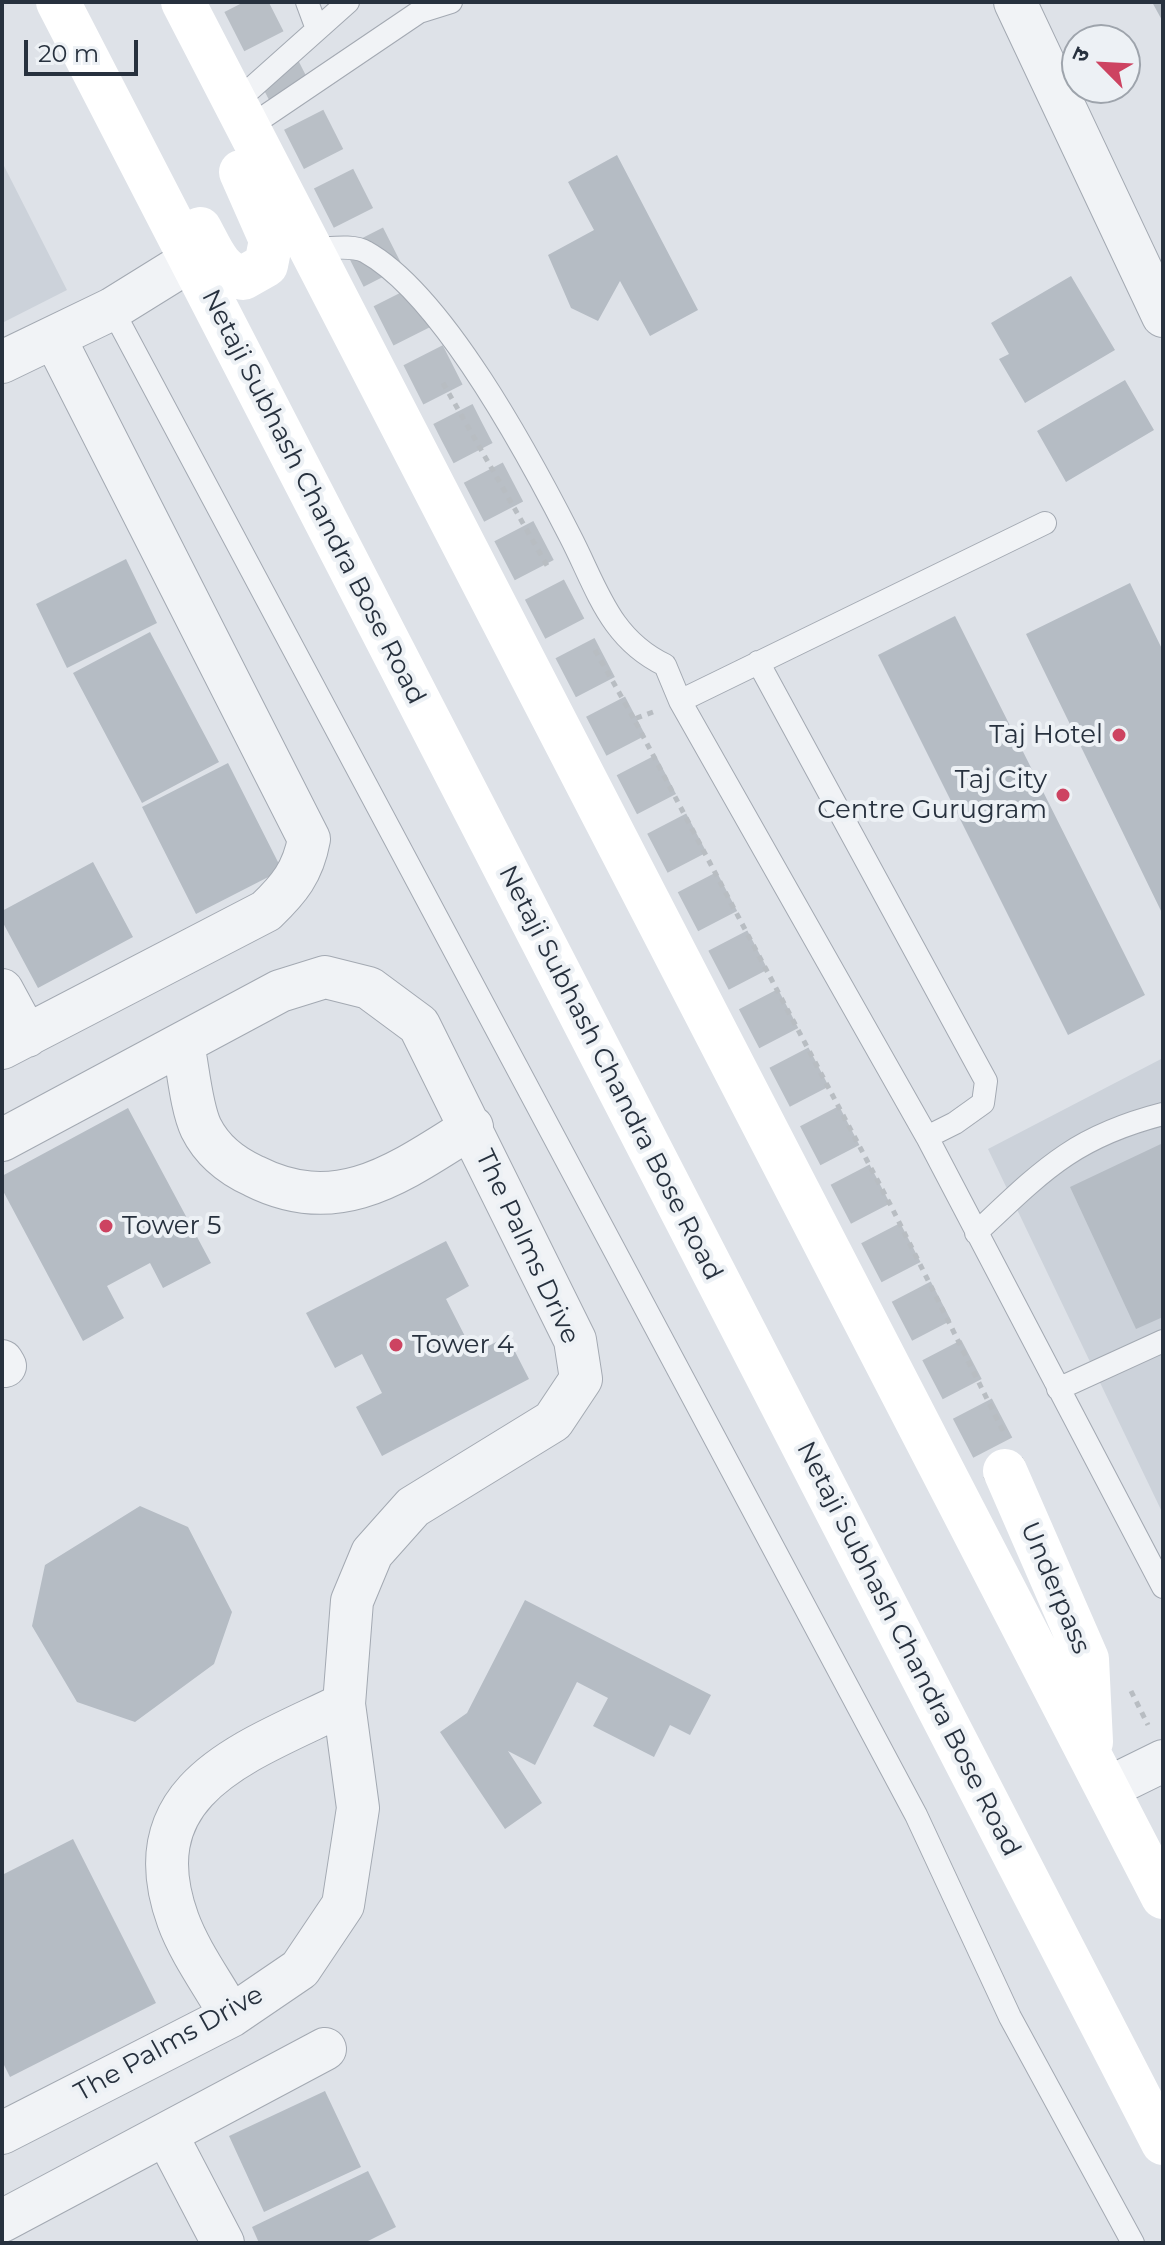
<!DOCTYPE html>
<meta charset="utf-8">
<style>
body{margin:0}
#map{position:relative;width:1165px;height:2245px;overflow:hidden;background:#dee2e8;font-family:Montserrat,"Noto Sans Devanagari",sans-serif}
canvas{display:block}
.frame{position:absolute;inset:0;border:4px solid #27313e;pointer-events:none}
.north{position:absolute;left:1061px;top:24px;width:80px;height:80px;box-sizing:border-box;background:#edf1f5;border:2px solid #9ea4ac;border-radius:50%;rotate:294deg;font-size:22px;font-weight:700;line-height:32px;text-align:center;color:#27313e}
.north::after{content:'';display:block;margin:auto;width:28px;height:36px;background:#cd4361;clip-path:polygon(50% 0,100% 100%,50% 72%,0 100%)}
.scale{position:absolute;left:24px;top:40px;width:114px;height:36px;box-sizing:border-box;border:4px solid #27313e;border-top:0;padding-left:10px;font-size:24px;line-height:28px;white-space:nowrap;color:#27313e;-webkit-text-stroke:6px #edf1f5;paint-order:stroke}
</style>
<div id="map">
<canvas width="1165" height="2245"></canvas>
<div class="frame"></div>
<div class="north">उ</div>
<div class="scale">20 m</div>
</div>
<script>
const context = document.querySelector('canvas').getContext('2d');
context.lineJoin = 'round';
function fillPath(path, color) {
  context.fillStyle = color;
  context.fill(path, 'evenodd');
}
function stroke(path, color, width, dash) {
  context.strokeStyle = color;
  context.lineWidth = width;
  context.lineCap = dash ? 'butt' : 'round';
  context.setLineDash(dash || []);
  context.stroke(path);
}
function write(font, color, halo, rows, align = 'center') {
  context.font = font + ' Montserrat,sans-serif';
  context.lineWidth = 8;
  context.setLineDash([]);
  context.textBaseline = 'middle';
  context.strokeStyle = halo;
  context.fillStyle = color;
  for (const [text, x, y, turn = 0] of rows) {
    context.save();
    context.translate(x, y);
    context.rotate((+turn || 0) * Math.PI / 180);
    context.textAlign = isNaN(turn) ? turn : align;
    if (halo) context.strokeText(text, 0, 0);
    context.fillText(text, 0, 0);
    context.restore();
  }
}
const built = new Path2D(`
 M2 162 67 290 2 323Z
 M1163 1058V1514L988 1149Z`);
const building = new Path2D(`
 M1152 2H1163V22Z
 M617 155 698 310 650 336 620 281 598 321 571 308 548 255 594 230 568 182Z
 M1071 276 1115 350 1025 403 999 359 1009 354 991 323Z
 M1125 380 1154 430 1066 482 1037 431Z
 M126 559 157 623 67 668 36 604Z
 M1130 583 1163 651V915L1026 634Z
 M955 616 1145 995 1068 1035 878 655Z
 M150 632 219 762 142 803 73 673Z
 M228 763 282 870 196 914 142 807Z
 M93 862 133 937 38 988 2 921V911Z
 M128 1108 211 1263 163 1288 150 1263 107 1286 124 1318 83 1341 2 1189V1176Z
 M1163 1143V1317L1136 1329 1070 1187Z
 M446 1241 469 1286 446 1299 474 1354 507 1336 529 1379 382 1456 356 1407 382 1393 362 1354 335 1368 306 1313Z
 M140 1506 188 1527 232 1612 214 1664 135 1722 77 1702 32 1626 45 1565Z
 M525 1600 711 1695 690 1735 670 1725 654 1757 593 1726 608 1698 577 1682 535 1765 508 1751 542 1803 505 1829 440 1732 467 1713Z
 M73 1839 156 2003 10 2077 2 2061V1875Z
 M325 2091 361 2167 264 2212 229 2136Z
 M368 2171 396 2227 364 2243H259L252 2227Z`);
const secondaryTunnel = new Path2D(`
 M244 2 461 430 1005 1471`);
const path = new Path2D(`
 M443 383 549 569
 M595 650 634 719
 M653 712 634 719 891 1206 1003 1431
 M1131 1691 1148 1725`);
const service = new Path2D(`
 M307 2 317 29
 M236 102 348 2
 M249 127 419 12 451 2
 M312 249C327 249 353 244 366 252 443 295 529 456 570 536 597 588 609 638 665 665L680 701 927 1137 1163 1587
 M112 309 916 1815 1010 2017 1133 2243
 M758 662 986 1081 983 1103 955 1123 927 1137
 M680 701 1045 523
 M976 1233C1042 1171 1073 1137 1163 1114
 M1058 1389 1163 1341`);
const minor = new Path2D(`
 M1015 2 1163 316
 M2 362 112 309 191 260
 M2 990 27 1036
 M183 1044C188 1067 191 1107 201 1128 212 1150 232 1166 254 1176 339 1219 400 1172 472 1127
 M2 1048 266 911C289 889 303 872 309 839L55 339
 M2 1140 280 991 325 977 369 988 419 1025 575 1340 581 1379 553 1421 413 1507 372 1553 352 1601 344 1704 358 1808 343 1905 300 1969 231 2016 2 2133
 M2 1361 5 1366
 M1108 1788 1163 1761
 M231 2016C214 1985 190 1953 178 1920 130 1787 249 1751 344 1704
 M166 2134 223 2243
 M2 2221 325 2049`);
const secondary = new Path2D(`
 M58 2 1163 2143
 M183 2 1163 1897
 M200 229C211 249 219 273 243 278L266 265 271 240 241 172
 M1005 1471 1087 1659 1091 1742`);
const markers = [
 [1119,735,8,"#cd4361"],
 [1063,795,8,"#cd4361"],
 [106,1226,8,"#cd4361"],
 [396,1345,8,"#cd4361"]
];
const streetNames = [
 ["Netaji Subhash Chandra Bose Road",313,497,63],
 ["Netaji Subhash Chandra Bose Road",610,1073,63],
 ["The Palms Drive",527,1247,65],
 ["Underpass",1055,1588,67],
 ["Netaji Subhash Chandra Bose Road",908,1649,63],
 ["The Palms Drive",169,2044,-29]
];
const poiNames = [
 ["Taj Hotel",1103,735],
 ["Taj City",1047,780],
 ["Centre Gurugram",1047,810],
 ["Tower 5",122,1226,"left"],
 ["Tower 4",412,1345,"left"]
];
fillPath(built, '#ccd2da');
fillPath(building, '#b5bcc4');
stroke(secondaryTunnel, '#b9bfc6', 44, [44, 22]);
stroke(service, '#a3a9b2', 24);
stroke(minor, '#a3a9b2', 44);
stroke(path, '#b8bdc2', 5, [6, 6]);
stroke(service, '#f1f3f6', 22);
stroke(minor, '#f1f3f6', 42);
stroke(secondary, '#fff', 44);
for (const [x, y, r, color] of markers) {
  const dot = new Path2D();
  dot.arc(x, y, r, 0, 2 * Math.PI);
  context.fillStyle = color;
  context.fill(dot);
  stroke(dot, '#edf1f5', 3);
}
write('26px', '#27313e', '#edf1f5', streetNames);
write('26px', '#27313e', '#edf1f5', poiNames, 'right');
</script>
